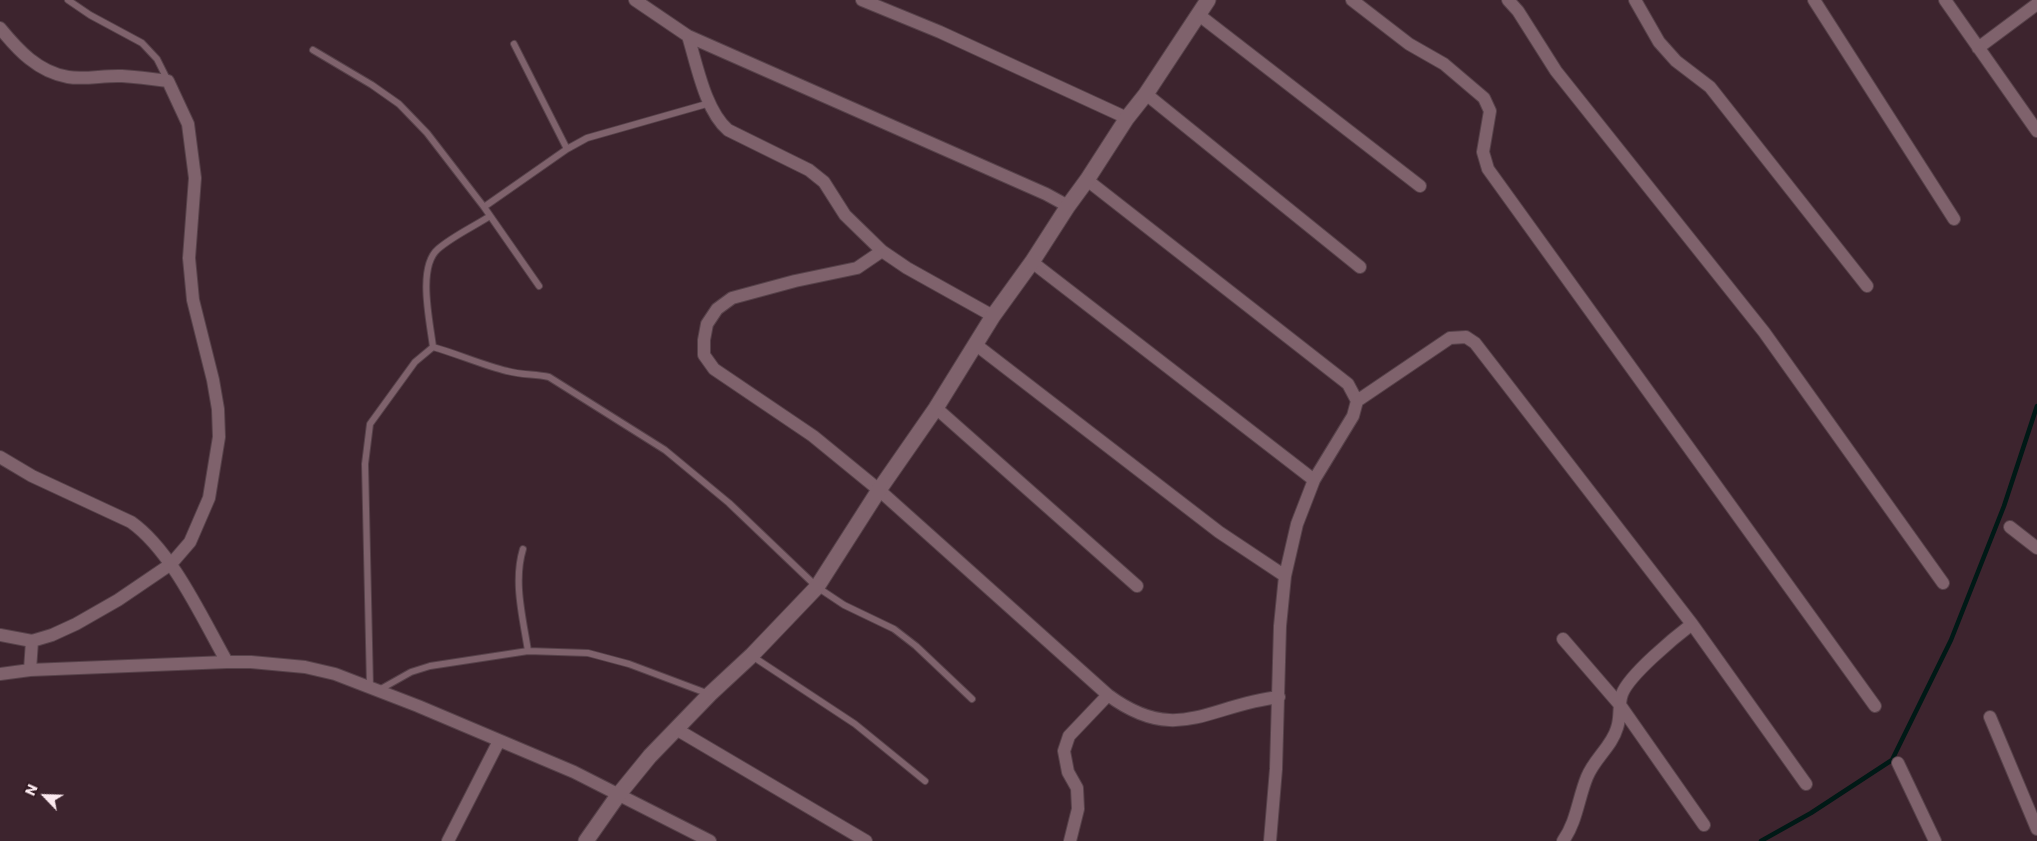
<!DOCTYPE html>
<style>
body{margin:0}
#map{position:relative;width:2037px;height:841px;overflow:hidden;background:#3d242e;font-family:Poppins,sans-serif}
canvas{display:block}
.north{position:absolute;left:20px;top:771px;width:50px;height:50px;-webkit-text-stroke:4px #331b24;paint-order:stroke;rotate:294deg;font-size:14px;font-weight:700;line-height:20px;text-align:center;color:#fbe9ef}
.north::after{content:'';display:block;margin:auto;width:18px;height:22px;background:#fbe9ef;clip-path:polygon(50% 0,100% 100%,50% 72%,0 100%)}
</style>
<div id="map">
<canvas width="2037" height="841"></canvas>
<div class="north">N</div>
</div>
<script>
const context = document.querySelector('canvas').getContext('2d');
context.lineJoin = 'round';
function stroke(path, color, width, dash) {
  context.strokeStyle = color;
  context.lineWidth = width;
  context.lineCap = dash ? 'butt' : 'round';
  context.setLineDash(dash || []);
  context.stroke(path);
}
const stream = new Path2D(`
 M1761 841 1811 813 1892 760 1951 640 2004 506 2037 406`);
const service = new Path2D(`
 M68 0 90 15 142 43 157 59 168 81
 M514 44 567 149
 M313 50 372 85 399 104 427 133 484 207 539 286
 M484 207 567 149 587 138 710 103
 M433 347C458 354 482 365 507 371 521 375 534 374 549 377L665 450 729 503 817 587 844 605 894 629 916 646 972 699
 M433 347C430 322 417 267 438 249 453 236 473 227 490 216
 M523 549C513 582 523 618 528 651
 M752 656 855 724 925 781
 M370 687 365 464 370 424 415 362 433 347
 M379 690 411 672 430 666 528 651 588 653 629 664 709 694`);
const minor = new Path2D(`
 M635 0 688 36 1046 194 1068 206
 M862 0 940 32 1127 118
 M1352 0 1409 44 1444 64 1484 98 1490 111 1483 152 1488 169 1875 706
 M1508 0 1518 11 1556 71 1764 332 1943 583
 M1635 0 1659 42 1676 61 1710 87 1867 286
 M1814 0 1954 219
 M1945 0 2037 131
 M1199 15 1420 186
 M0 28C18 50 38 72 68 77 85 80 104 75 122 76 137 77 153 79 168 81L188 124 195 178 189 258 193 300 213 380 218 409 219 437 209 498 190 542 171 564 118 600 76 624 52 635 32 641
 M688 36C697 65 705 110 728 130L809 170 824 182 845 215 882 251 907 268 993 316
 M1978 48 2037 4
 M1146 94 1360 267
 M1087 180 1348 384 1357 401 1353 416 1314 480 1297 524 1285 576 1280 626 1276 769 1270 841
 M882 251 857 268 795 281 732 298 717 309 707 324 704 340V355L714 369 813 436 879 490 1108 695C1177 746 1208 705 1279 697
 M1032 262 1314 480
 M975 344 1219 532 1285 576
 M1357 401 1450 338 1466 337 1475 343 1692 624 1806 784
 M936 408 1137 586
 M0 457 32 476 131 522C172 551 202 618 227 662
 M2010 527 2037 548
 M0 635 32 641 30 670
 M1563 639 1620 705 1704 825
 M0 674 30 670 227 662H251L305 667 335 674 418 706 574 772 710 841
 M1990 717 2037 829
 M676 729 866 841
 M1898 763 1935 841
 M448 841 499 741
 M1070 841 1078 809 1077 788 1068 772 1064 751 1069 736 1108 695
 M1563 841C1577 821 1578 799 1587 777 1594 759 1612 746 1617 728 1621 717 1618 705 1622 694 1629 675 1675 637 1692 624`);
const tertiary = new Path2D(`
 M586 841 619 794 650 756 710 694 752 655 817 587 879 490 936 408 993 316 1032 262 1068 206 1087 180 1127 118 1146 94 1208 0`);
stroke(stream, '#001916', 4.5);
stroke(service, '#57424a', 8);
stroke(minor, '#57424a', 14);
stroke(tertiary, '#57424a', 17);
stroke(service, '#7f626c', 6);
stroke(minor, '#7f626c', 12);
stroke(tertiary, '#7f626c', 15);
</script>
